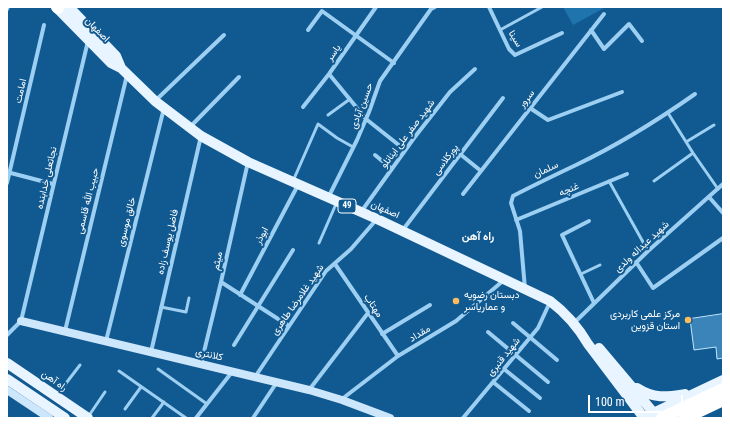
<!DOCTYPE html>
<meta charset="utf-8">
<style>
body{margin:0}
#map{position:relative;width:730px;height:425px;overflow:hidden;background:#115a91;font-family:"Roboto Condensed",sans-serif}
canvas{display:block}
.frame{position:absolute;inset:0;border:8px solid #fff;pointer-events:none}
.scale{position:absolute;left:588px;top:395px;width:95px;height:18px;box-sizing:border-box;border:2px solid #fff;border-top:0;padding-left:5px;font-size:12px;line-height:14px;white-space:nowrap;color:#fff;-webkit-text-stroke:3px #115a91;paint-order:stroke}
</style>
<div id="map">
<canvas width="730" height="425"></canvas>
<div class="frame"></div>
<div class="scale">100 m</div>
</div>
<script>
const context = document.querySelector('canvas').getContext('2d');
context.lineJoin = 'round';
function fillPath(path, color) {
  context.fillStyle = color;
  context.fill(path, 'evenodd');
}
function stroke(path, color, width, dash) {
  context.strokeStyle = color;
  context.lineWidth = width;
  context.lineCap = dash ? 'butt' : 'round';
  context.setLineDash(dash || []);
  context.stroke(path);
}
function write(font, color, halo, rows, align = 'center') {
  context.font = font + ' "Roboto Condensed",Vazirmatn,sans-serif';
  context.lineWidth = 4;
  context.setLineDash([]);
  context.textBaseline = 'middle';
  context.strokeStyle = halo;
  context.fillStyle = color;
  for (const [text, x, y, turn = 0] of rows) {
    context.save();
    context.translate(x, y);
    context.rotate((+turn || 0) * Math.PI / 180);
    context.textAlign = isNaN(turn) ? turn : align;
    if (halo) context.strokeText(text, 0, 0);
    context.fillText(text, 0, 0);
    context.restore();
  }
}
const green = new Path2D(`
 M563 7H606L573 25Z`);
const building = new Path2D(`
 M723 314V358L717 359 716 347 694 350 690 319Z`);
const lane = new Path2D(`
 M500 30 542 7
 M668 113 693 153 718 189
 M328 115 350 99
 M686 142 714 125
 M293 181 318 124 337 138 353 147
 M609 181 648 251
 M654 181 693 153
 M319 243 336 204
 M581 274 600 265
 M161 307 186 312 189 298
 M158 369 207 404
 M119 371 186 418
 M57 395 80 365
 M125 409 141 387
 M88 417 105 392
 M152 418 164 402`);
const street = new Path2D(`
 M489 7 509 49 515 55 562 33
 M7 9 8 7
 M308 30 322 11 394 63
 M591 30 604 49 629 24 642 41
 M329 74 366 119 405 150
 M156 100 224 35
 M303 107 329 74 376 7
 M530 108 548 120 622 92
 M190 127 239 77
 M460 154 481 171
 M375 155 392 169
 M7 172 53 184
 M7 183 44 25
 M463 194 604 14
 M709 197 723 213
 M328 198 357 140 369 112 380 81 431 9 435 7
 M361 212 414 138 450 92 475 69
 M516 220 627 174
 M589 221 562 235 594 303
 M402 231 503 98
 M636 262 653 288 723 238
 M335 264 398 356
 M221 282 289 326
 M525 289 520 231 511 203 513 196C534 185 555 175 576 165 618 145 658 120 695 94
 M240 295 298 185
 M513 323 557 360
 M574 323 648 251 723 184
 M65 331 127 75
 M488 332 548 382
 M382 334 430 305
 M7 335 21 321 88 41
 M106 341 164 108
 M234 345 293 250
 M151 352 201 136
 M201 364 221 282 248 162
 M504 369 540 398
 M255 377 326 271 351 249 376 220
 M493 382 529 411
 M309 390 368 313
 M342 399 398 356 456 321 504 280
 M196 418 232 372
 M253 418 277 382
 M463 418 538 328 550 302`);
const secondary = new Path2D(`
 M21 321 309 390 342 400 390 418
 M7 390 49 418`);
const primary = new Path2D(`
 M56 7 111 63 121 68 155 101 201 136 248 162 377 219 550 301C566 313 578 327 588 344L644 418
 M69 7 116 56 121 68
 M599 348 658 418
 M7 363 88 418
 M7 379 65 418
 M637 388C654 399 666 397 685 394
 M649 415 723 380`);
const highway = new Path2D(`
 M57 7 58 8
 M662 418 723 389
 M685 418 723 400`);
const markers = [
 [456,301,4,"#ffbb5e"],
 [688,320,4,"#ffbb5e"]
];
const shields = [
 [347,206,18]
];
const shieldNames = [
 ["49",347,206]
];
const streetNames = [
 ["اصفهان",97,30,46],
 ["سینا",515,39,58],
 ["یاسر",334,53,-55],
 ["امامت",21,91,-77],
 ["سرور",527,99,-52],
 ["حسین آبادی",362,106,-69],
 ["شهید صفر علی اینانلو",408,134,-53],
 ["پورکلاسی",446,160,-53],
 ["سلمان",546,170,-25],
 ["نجاتعلی خدابنده",47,178,-77],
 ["غنچه",569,190,-23],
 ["حبیب الله قاسمی",88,201,-76],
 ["اصفهان",385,210,24],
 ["خالق موسوی",127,222,-76],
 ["ابوذر",262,236,-62],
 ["فاضل یوسف زاده",168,242,-77],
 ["شهید عبداله ولدی",642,247,-43],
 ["میثم",218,261,-78],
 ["شهید غلامرضا طاهری",298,300,-55],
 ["مهتاب",373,306,56],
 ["مقداد",420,334,-31],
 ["کلانتری",209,355,13],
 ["شهید قنبری",504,357,-51],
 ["راه آهن",54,381,35]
];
const poiNames = [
 ["دبستان رضویه",464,295],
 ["و عماریاسر",464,307],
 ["مرکز علمی کاربردی",680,314,"right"],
 ["استان قزوین",680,326,"right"]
];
const neighbourhoodNames = [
 ["راه آهن",478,237]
];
fillPath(green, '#2074ae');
fillPath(building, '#3a84b9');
stroke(building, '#c4e6fd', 1);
stroke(lane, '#9dcff2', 3);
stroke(street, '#9dcff2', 4);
stroke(secondary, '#cce7fc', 8);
stroke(primary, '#e8f4ff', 10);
stroke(highway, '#fff', 12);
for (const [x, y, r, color] of markers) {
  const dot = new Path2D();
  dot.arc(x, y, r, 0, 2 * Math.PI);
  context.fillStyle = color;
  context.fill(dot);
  stroke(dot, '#115a91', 1.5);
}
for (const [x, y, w] of shields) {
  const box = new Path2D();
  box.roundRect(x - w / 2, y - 7, w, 14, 3);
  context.fillStyle = '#115a91';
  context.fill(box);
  stroke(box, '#fff', 1);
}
write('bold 9px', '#fff', null, shieldNames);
write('10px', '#fff', '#115a91', streetNames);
write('10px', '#fff', '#115a91', poiNames, 'left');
write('bold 11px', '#fff', '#115a91', neighbourhoodNames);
</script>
